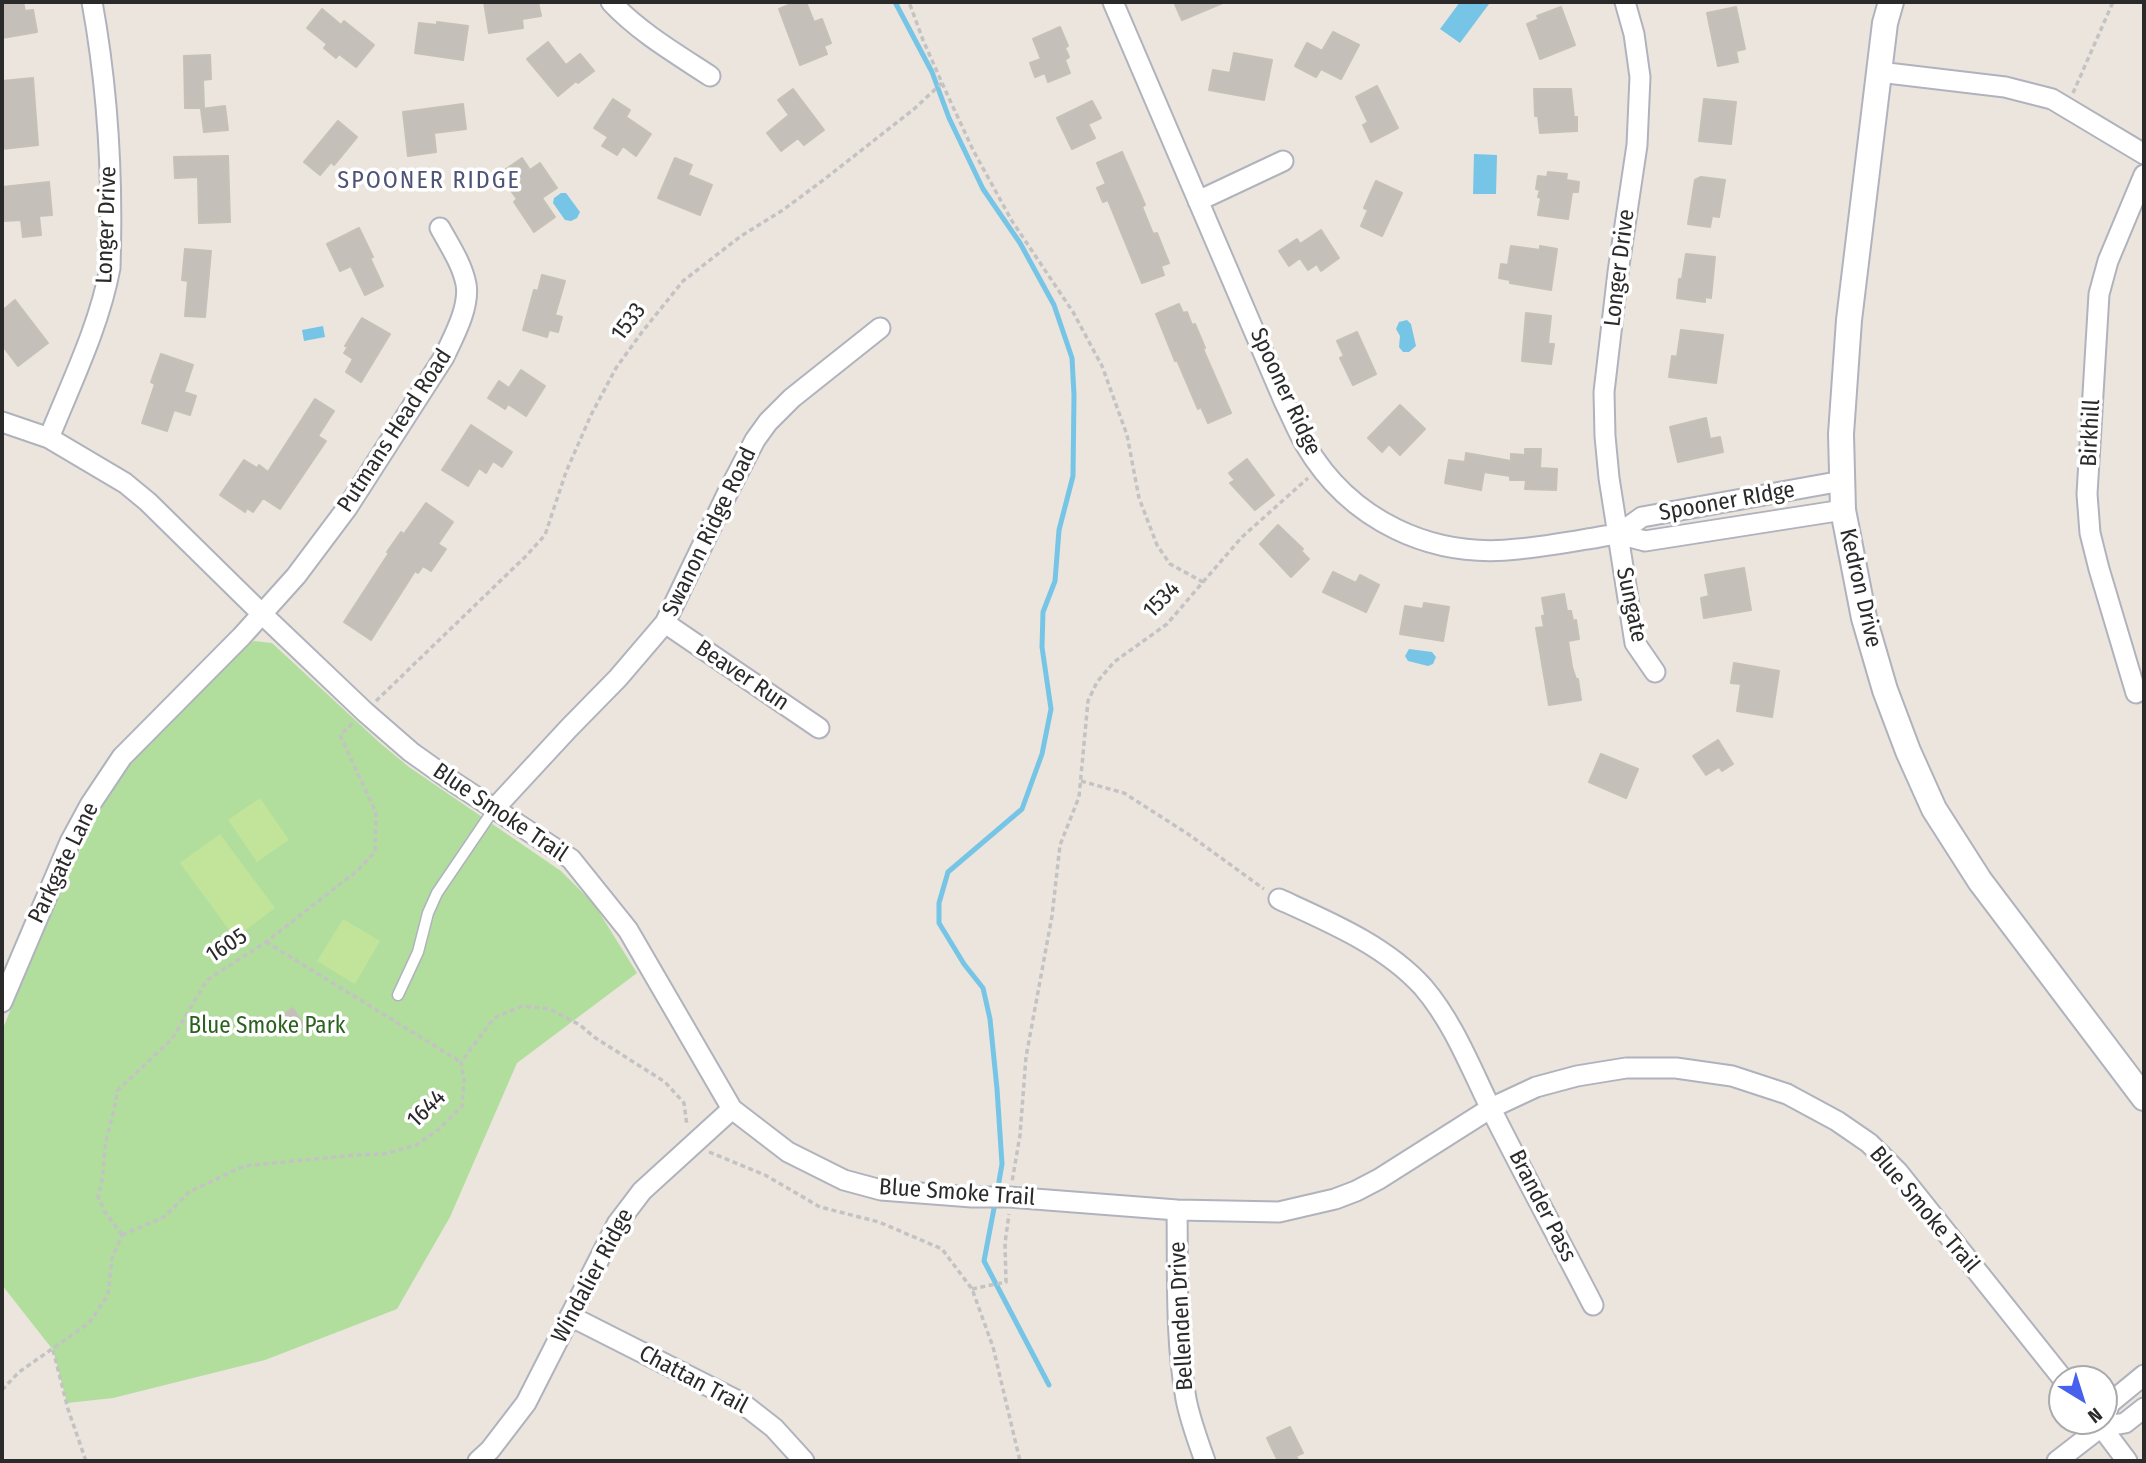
<!DOCTYPE html>
<style>
body{margin:0}
#map{position:relative;width:2146px;height:1463px;overflow:hidden;background:#ebe5dd;font-family:"Fira Sans Condensed",sans-serif}
canvas{display:block}
.frame{position:absolute;inset:0;border:4px solid #2a2a2a;pointer-events:none}
.north{position:absolute;left:2048px;top:1365px;width:70px;height:70px;box-sizing:border-box;background:#fff;border:2px solid #aaa;border-radius:50%;rotate:142deg;font-size:19px;font-weight:700;line-height:28px;text-align:center;color:#2a2a2a}
.north::after{content:'';display:block;margin:auto;width:24px;height:32px;background:#4861ed;clip-path:polygon(50% 0,100% 100%,50% 72%,0 100%)}
</style>
<div id="map">
<canvas width="2146" height="1463"></canvas>
<div class="frame"></div>
<div class="north">N</div>
</div>
<script>
const context = document.querySelector('canvas').getContext('2d');
context.lineJoin = 'round';
function fillPath(path, color) {
  context.fillStyle = color;
  context.fill(path, 'evenodd');
}
function stroke(path, color, width, dash) {
  context.strokeStyle = color;
  context.lineWidth = width;
  context.lineCap = dash ? 'butt' : 'round';
  context.setLineDash(dash || []);
  context.stroke(path);
}
function write(font, color, halo, rows, align = 'center') {
  context.font = font + ' "Fira Sans Condensed",sans-serif';
  context.lineWidth = 7;
  context.setLineDash([]);
  context.textBaseline = 'middle';
  context.strokeStyle = halo;
  context.fillStyle = color;
  for (const [text, x, y, turn = 0] of rows) {
    context.save();
    context.translate(x, y);
    context.rotate((+turn || 0) * Math.PI / 180);
    context.textAlign = isNaN(turn) ? turn : align;
    if (halo) context.strokeText(text, 0, 0);
    context.fillText(text, 0, 0);
    context.restore();
  }
}
const green = new Path2D(`
 M254 641 272 643 380 743 409 767 561 871 594 904 637 973 517 1063 450 1217 397 1309 265 1360 113 1398 67 1403 53 1350 2 1285V1031L42 931 99 809 127 768 168 723 236 654Z`);
const pitch = new Path2D(`
 M260 798 289 840 257 862 228 820Z
 M220 834 275 908 235 938 180 863Z
 M343 919 380 941 355 984 317 961Z`);
const water = new Path2D(`
 M1460 2H1486L1489 4 1460 43 1440 29Z
 M1474 154 1497 155 1496 194H1473Z
 M561 193H566L580 212 577 218 571 221 565 220 553 203 554 198Z
 M1407 320 1411 324 1416 346 1409 352H1403L1399 347 1400 336 1396 329 1399 322Z
 M323 326 325 337 304 341 302 330Z
 M1409 649 1432 652 1436 657 1433 664 1428 666 1408 661 1405 656Z`);
const stream = new Path2D(`
 M895 2 932 72 949 118 983 189 1020 243 1054 305 1072 358 1074 395 1073 476 1059 530 1055 581 1043 612 1042 647 1051 709 1042 754 1022 809 948 872 939 903V923L964 964 983 988 990 1019 997 1089 1002 1164 997 1193
 M995 1203 984 1261 1049 1385`);
const building = new Path2D(`
 M2 2H23L25 11 33 10 37 32 2 38Z
 M484 2H538L541 16 522 19 523 28 489 33Z
 M796 2H806L814 22 822 19 831 43 824 46 827 54 800 65 779 9Z
 M1174 2H1225L1182 20Z
 M1561 7 1575 45 1540 59 1527 24 1539 19 1537 16Z
 M1736 7 1745 49 1736 51 1738 62 1718 66 1707 13Z
 M322 9 341 25 344 21 374 45 356 67 339 54 336 58 324 48 327 44 307 28Z
 M437 22 468 26 463 60 415 53 419 23 437 25Z
 M1060 27 1068 46 1065 48 1069 57 1065 60 1070 73 1048 82 1045 73 1035 77 1030 63 1041 59 1033 39Z
 M1333 32 1359 45 1341 79 1321 69 1316 77 1295 66 1307 43 1322 51Z
 M548 42 566 65 580 54 594 71 578 83 576 81 558 96 527 59Z
 M1234 53 1272 60 1264 100 1209 90 1213 70 1230 73Z
 M210 55 211 79 203 80 204 108H185L184 56Z
 M33 78 38 145 2 149V81Z
 M1377 86 1398 128 1371 142 1363 125 1368 122 1356 97Z
 M793 89 824 130 804 145 798 138 781 151 767 133 789 115 778 100Z
 M1534 89H1571L1574 117H1577V131L1540 133 1538 116H1535Z
 M613 99 630 110 626 117 651 134 636 156 623 146 617 155 602 146 608 137 594 128Z
 M1704 99 1736 102 1731 144 1699 141Z
 M1092 101 1101 118 1088 124 1095 138 1072 149 1057 118Z
 M463 104 466 129 434 133 436 152 408 156 403 112Z
 M225 106 228 130 204 132 201 109Z
 M338 121 357 137 334 165 331 162 320 175 304 162Z
 M1122 152 1145 205 1142 207 1153 234 1157 233 1169 263 1161 266 1164 275 1142 283 1108 200 1103 202 1097 188 1106 184 1097 163Z
 M228 156 230 222 199 223 198 177 175 178 174 157Z
 M522 158 530 170 540 163 557 188 542 198 555 217 534 232 514 202 517 199 499 174Z
 M675 158 692 165 688 175 712 185 700 215 658 198Z
 M1548 172 1567 174 1566 180 1579 182 1578 192H1572L1568 219 1538 215 1541 198 1538 197 1540 190 1536 189 1538 176 1547 177Z
 M1701 177 1725 180 1719 217 1712 216 1710 227 1688 224 1695 180Z
 M1376 181 1402 193 1382 236 1361 226 1368 210 1364 208Z
 M49 182 52 215 39 216 41 235 23 237 21 220 4 221 2 187Z
 M359 228 373 257 370 258 383 286 365 295 351 266 340 271 327 244Z
 M1321 230 1339 258 1321 271 1317 264 1308 270 1300 258 1289 266 1279 251 1297 239 1300 244Z
 M1511 246 1540 250V246L1557 249 1551 290 1510 283V280L1499 278 1501 264 1508 265Z
 M185 249 211 251 205 317 185 316 188 281 182 280Z
 M1686 254 1715 257 1711 298 1705 297V302L1677 298 1679 279H1682Z
 M542 275 565 281 555 315 562 317 558 332 549 330 547 337 523 330 534 290 538 291Z
 M15 300 48 343 18 366 2 345V311Z
 M1179 304 1183 313 1187 312 1192 325 1195 324 1205 348 1203 349 1231 413 1208 423 1201 407 1198 409 1177 360 1175 361 1156 314Z
 M1526 313 1551 316 1548 344H1554L1551 364 1522 361Z
 M362 318 390 334 361 382 346 372 353 359 344 353 348 347 345 346Z
 M1681 330 1723 335 1716 383 1669 377 1672 356 1677 357Z
 M1357 332 1376 374 1353 385 1340 358 1344 356 1337 341Z
 M161 354 193 365 184 392 196 396 190 415 174 410 167 431 142 423 155 384 151 382Z
 M521 370 545 386 526 416 508 404 505 409 488 398 499 381 509 388Z
 M315 399 334 411 318 436 326 441 280 509 263 498 253 512 247 508 245 512 220 495 244 460 257 468 259 465 268 472Z
 M1400 405 1425 429 1400 455 1389 444 1382 452 1368 438Z
 M1706 418 1710 439 1720 437 1723 452 1678 462 1670 427Z
 M471 425 512 452 502 467 493 461 486 473 479 468 468 486 442 470Z
 M1525 449H1541L1540 468 1557 469 1556 490 1525 489 1526 480H1510V476L1484 472 1481 490 1445 483 1449 460 1465 462 1466 453 1511 461V454L1525 455Z
 M1247 459 1274 495 1255 510 1230 483 1235 480 1229 473Z
 M426 503 453 522 438 544 446 549 431 571 423 566 418 573 415 571 371 640 344 622 389 553 387 552 401 532 404 534Z
 M1278 525 1303 549 1301 551 1309 559 1291 577 1260 544Z
 M1744 568 1751 610 1704 618 1701 598 1709 596 1705 575Z
 M1333 572 1356 583 1360 575 1379 585 1366 612 1323 592Z
 M1564 594 1567 611H1571L1573 621 1576 620 1579 639 1568 641 1572 667 1576 679H1578L1581 700 1549 705 1536 628 1544 627 1542 616 1545 615 1542 598Z
 M1424 603 1449 607 1443 641 1400 634 1405 606 1423 609Z
 M1734 663 1779 671 1772 717 1737 711 1741 684 1731 683Z
 M1718 740 1733 764 1722 771 1719 767 1706 775 1693 756Z
 M1601 754 1638 769 1626 798 1589 782Z
 M293 1008 304 1026 291 1033 281 1015Z
 M1290 1427 1303 1453 1296 1456 1299 1461H1278L1267 1438Z`);
const path = new Path2D(`
 M942 83 973 150 1012 221 1073 312 1102 366 1127 435 1139 498 1157 545 1170 564 1203 582 1167 624 1114 662 1097 682 1088 701 1079 797 1060 845 1052 916 1026 1057 1020 1135 1012 1182
 M2073 93 2113 2
 M1203 582 1242 537 1308 478
 M376 701 526 556 545 535 566 472 591 415 616 368 642 332 683 281 741 236 783 210 826 178 914 109 942 83 923 40 909 2
 M1081 781 1124 793 1188 834 1264 889
 M266 942 461 1062
 M709 1152 765 1175 820 1207 879 1222 942 1249 972 1289 993 1347 1020 1461
 M122 1235 105 1212 98 1197C104 1179 103 1160 106 1141 110 1123 115 1110 117 1091L172 1039 207 980 266 942 357 871 375 852 376 813 340 735 353 723
 M122 1235 164 1217 189 1192 244 1166 355 1155 384 1154 416 1145 439 1129 462 1106 464 1081 461 1062 494 1018 522 1006 550 1009 580 1025 594 1037 665 1082 684 1103 687 1126
 M972 1289 1006 1282 1005 1243 1009 1214
 M53 1350 68 1409 86 1461
 M2 1390 19 1372 89 1323 108 1295 112 1258 122 1235`);
const service = new Path2D(`
 M398 995 418 952 428 913 437 893 494 809`);
const minor = new Path2D(`
 M611 2C639 32 675 53 710 76
 M1113 2 1284 401C1291 415 1297 430 1305 444 1350 521 1432 559 1518 549 1541 547 1564 543 1587 539 1597 538 1609 534 1619 535 1628 536 1637 539 1645 541L1843 510
 M1625 2 1634 34 1640 77 1637 145 1618 272 1604 392 1605 436 1609 478 1635 643 1655 672
 M1879 72 2005 87 2052 99 2144 154
 M1198 201 1283 161
 M2 422 49 438 125 483 148 502 261 613 365 712 411 752 449 779 571 859 628 930 732 1109 788 1152 844 1180 881 1190 972 1197H1009L1177 1210 1279 1212 1335 1199 1356 1191 1379 1179 1491 1108 1536 1087 1577 1076 1626 1068H1676L1732 1076 1787 1094 1837 1121 1869 1143 1898 1172 2063 1379
 M49 438C71 383 99 327 110 268 113 179 108 89 92 2
 M1617 535 1642 517 1842 481
 M665 623 819 728
 M2136 693 2099 569 2090 533 2087 494 2099 294 2108 261 2144 175
 M494 809 569 728 618 678 665 623 728 492 755 440 768 422 792 398 880 328
 M1279 899C1329 922 1385 945 1423 987 1453 1022 1470 1066 1490 1107 1523 1173 1559 1239 1593 1305
 M2 1002 70 842 90 805 122 757 242 636 296 576 347 508 444 357C454 336 470 307 466 284 462 264 450 246 440 228
 M1177 1210C1178 1273 1175 1337 1186 1399 1190 1420 1198 1441 1205 1461
 M570 1316 742 1403 774 1428 804 1461
 M2104 1419 2110 1403 2144 1375
 M2097 1421 2127 1461
 M478 1461 490 1450 526 1403 617 1224 642 1191 732 1109
 M2057 1461 2101 1427 2125 1423 2144 1408`);
const tertiary = new Path2D(`
 M1891 2 1885 23 1849 320 1841 434 1843 510 1864 618 1885 690 1908 751 1934 809 1980 881 2144 1098`);
const streetNames = [
 ["Longer Drive",107,225,-88],
 ["Longer Drive",1620,268,-83],
 ["1533",629,322,-53],
 ["Spooner Ridge",1285,392,65],
 ["Putmans Head Road",395,431,-57],
 ["Birkhill",2091,433,-87],
 ["Spooner RIdge",1727,502,-10],
 ["Swanon Ridge Road",710,532,-64],
 ["Kedron Drive",1860,588,77],
 ["1534",1162,600,-45],
 ["Sungate",1631,605,78],
 ["Beaver Run",742,676,34],
 ["Blue Smoke Trail",500,813,34],
 ["Parkgate Lane",64,863,-64],
 ["1605",227,946,-33],
 ["1644",427,1109,-44],
 ["Blue Smoke Trail",957,1193,4],
 ["Brander Pass",1542,1206,63],
 ["Blue Smoke Trail",1924,1210,50],
 ["Windalier Ridge",593,1276,-62],
 ["Bellenden Drive",1182,1316,-93],
 ["Chattan Trail",693,1380,28]
];
const parkNames = [
 ["Blue Smoke Park",267,1027]
];
const neighbourhoodNames = [
 ["SPOONER RIDGE",429,181]
];
fillPath(green, '#b1de9d');
fillPath(pitch, '#c2e49a');
fillPath(water, '#77c5e6');
stroke(stream, '#77c5e6', 5);
fillPath(building, '#c4bfb8');
stroke(building, '#c6c1b7', 2);
stroke(service, '#b0b3bd', 13);
stroke(minor, '#b0b3bd', 23);
stroke(tertiary, '#b0b3bd', 28);
stroke(path, '#c3c3c3', 3.5, [5, 3.5]);
stroke(service, '#fff', 10);
stroke(minor, '#fff', 19);
stroke(tertiary, '#fff', 24);
write('23px', '#2a2a2a', '#fff', streetNames);
write('23px', '#2b621f', '#fff', parkNames);
context.letterSpacing = '2px';
write('24px', '#4e5477', '#fff', neighbourhoodNames);
context.letterSpacing = '0px';
</script>
